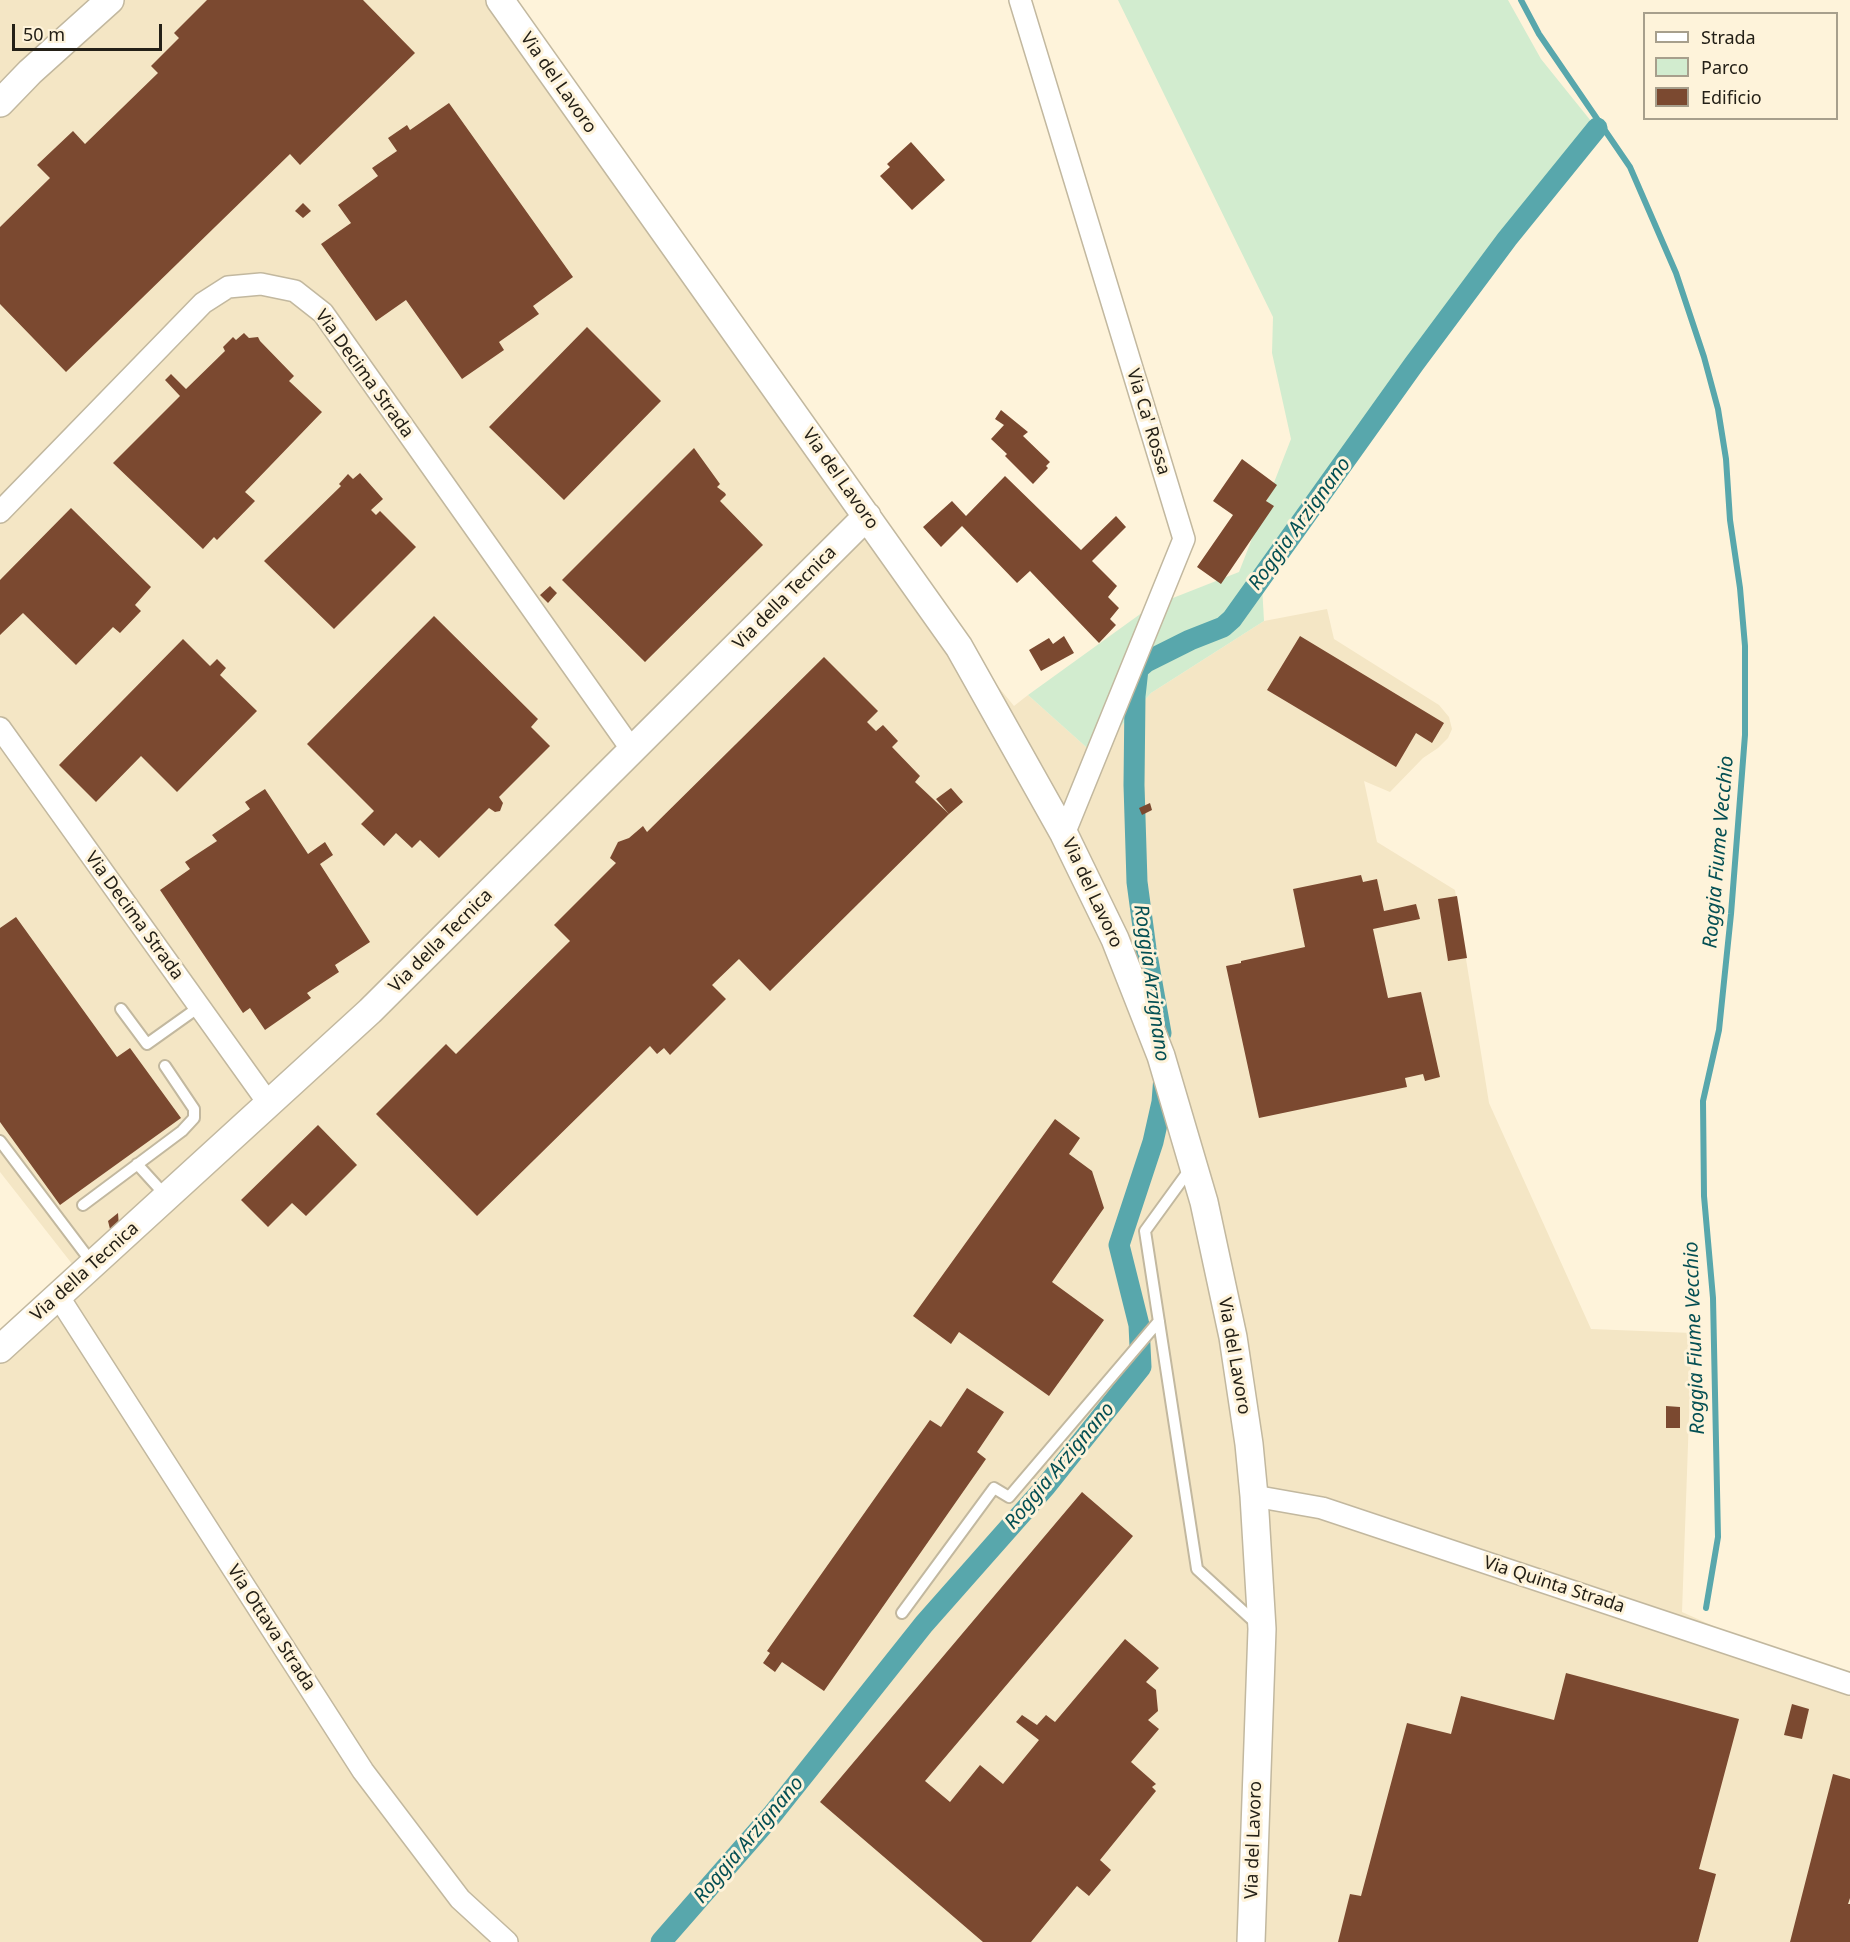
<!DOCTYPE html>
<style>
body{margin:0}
#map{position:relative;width:1850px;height:1942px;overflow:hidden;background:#fef3da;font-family:"Noto Sans",sans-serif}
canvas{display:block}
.legend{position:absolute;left:1643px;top:12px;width:195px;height:108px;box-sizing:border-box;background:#fef3da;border:2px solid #a79f8c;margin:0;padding:8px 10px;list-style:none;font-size:18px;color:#242017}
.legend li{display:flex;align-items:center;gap:12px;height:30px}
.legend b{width:30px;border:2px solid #a79f8c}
.scale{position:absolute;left:12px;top:24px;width:150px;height:27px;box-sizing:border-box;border:3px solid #242017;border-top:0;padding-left:8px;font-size:18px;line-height:21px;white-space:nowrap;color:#242017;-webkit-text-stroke:4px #fef3da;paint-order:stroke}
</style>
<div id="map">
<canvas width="1850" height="1942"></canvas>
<ul class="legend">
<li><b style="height:8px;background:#fff"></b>Strada</li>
<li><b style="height:16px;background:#d2eccf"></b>Parco</li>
<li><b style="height:16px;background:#7b4930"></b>Edificio</li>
</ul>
<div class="scale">50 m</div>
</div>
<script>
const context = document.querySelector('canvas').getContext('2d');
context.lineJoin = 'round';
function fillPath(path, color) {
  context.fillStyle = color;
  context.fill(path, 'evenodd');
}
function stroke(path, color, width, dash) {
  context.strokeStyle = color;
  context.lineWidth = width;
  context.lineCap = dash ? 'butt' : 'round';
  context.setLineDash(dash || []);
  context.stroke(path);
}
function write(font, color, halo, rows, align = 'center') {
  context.font = font + ' "Noto Sans",sans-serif';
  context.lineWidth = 6;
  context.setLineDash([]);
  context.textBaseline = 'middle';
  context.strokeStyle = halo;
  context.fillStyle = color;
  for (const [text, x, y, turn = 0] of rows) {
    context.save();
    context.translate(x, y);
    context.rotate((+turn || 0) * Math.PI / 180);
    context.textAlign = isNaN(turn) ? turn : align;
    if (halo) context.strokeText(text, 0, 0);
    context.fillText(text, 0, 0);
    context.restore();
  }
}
const built = new Path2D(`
 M0 0H507L941 617 1014 706 1028 695 1095 755 1151 693 1264 621 1327 609 1334 639 1439 705 1449 717 1452 729 1448 738 1438 748 1423 758 1390 792 1364 781 1377 842 1455 890 1489 1103 1591 1329 1692 1333 1682 1612 1850 1687V1942H0V1345L80 1274 0 1172Z`);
const green = new Path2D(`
 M1118 0H1508L1541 59 1603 136 1524 222 1486 268 1262 585 1264 621 1151 693 1095 755 1028 695 1150 607 1239 572 1291 439 1272 353 1273 317Z`);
const stream = new Path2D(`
 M1521 0 1539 34 1630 167 1676 273 1704 357 1718 409 1726 459 1730 520 1740 588 1745 646V735L1731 914 1719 1030 1703 1101 1704 1196 1713 1298 1718 1537 1706 1608`);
const canal = new Path2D(`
 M1161 1033 1146 949 1137 882 1134 785 1135 696 1138 669 1146 662 1190 640 1223 627 1232 619 1414 364 1507 239 1597 128
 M661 1942 772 1815 924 1624 1046 1486 1141 1367 1139 1325 1119 1245 1153 1142 1162 1102 1164 1076`);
const building = new Path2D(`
 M207 0H363L415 53 300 165 290 154 66 372 0 304V227L50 178 37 165 73 131 85 144 158 73 151 66 179 38 174 33Z
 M449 103 573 277 533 306 539 314 499 342 504 350 462 379 406 300 376 321 321 244 351 223 338 205 378 176 372 168 397 151 388 138 407 125 410 130Z
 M911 142 945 180 912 210 880 176 890 167 887 164Z
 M303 203 311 211 303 218 295 211Z
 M587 327 661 401 564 500 489 427Z
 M244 333 249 338 258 337 260 341 294 376 289 381 322 412 245 492 255 501 217 540 214 537 203 549 113 463 180 396 165 380 171 374 186 389 225 351 223 347 233 337 236 340Z
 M1001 410 1028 432 1023 436 1050 462 1046 466 1048 468 1033 484 1005 456 1007 454 991 439 1004 425 995 419Z
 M694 448 720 484 717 487 725 493 726 495 720 501 763 545 645 662 562 580Z
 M1242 459 1277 485 1266 501 1274 506 1221 584 1197 567 1233 515 1213 501Z
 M360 473 383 499 371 510 376 515 380 511 416 547 334 629 264 561 341 486 339 484 348 474 353 479Z
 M1005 476 1081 550 1116 516 1126 527 1092 561 1117 586 1108 597 1119 608 1110 619 1116 625 1099 643 1030 571 1017 583 962 526 941 547 923 527 952 501 966 516Z
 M71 508 151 587 135 605 141 611 120 633 113 627 76 665 23 613 0 635V580Z
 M550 586 557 593 548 603 540 595Z
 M434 616 538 719 531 727 550 746 499 797 503 803 500 811 495 812 489 808 439 858 420 840 412 848 396 833 384 846 361 824 374 811 307 744Z
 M1064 636 1074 653 1041 671 1029 650 1049 638 1053 644Z
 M1300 636 1444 723 1432 743 1416 733 1396 767 1267 690Z
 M183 639 210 666 217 659 226 668 220 675 257 711 177 792 141 756 96 802 59 765Z
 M824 657 878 711 867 722 876 731 883 725 898 741 892 747 920 776 915 782 949 814 770 991 739 959 712 985 726 999 670 1055 664 1048 657 1054 650 1046 477 1216 376 1114 446 1044 456 1054 570 941 554 925 616 863 610 858 618 842 629 838 643 826 647 832Z
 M951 788 963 802 949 814 936 799Z
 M265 789 308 854 325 842 333 855 320 864 370 942 335 965 339 972 307 993 311 998 265 1030 250 1008 243 1013 160 890 190 869 185 862 217 841 212 835 250 809 245 802Z
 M1150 803 1152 810 1142 815 1139 808Z
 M1361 875 1363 882 1377 879 1384 911 1416 904 1420 919 1373 929 1388 998 1421 992 1440 1077 1425 1081 1423 1074 1405 1078 1407 1087 1259 1118 1226 966 1241 963V961L1305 947 1293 889Z
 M1457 896 1467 958 1448 961 1438 899Z
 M16 917 117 1057 130 1048 181 1118 60 1205 0 1122V928Z
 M1055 1119 1080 1138 1069 1154 1092 1171 1104 1208 1052 1282 1104 1320 1049 1396 959 1332 951 1344 913 1316Z
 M318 1125 357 1165 306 1216 292 1203 268 1227 241 1200Z
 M118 1213 119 1227 111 1233 108 1221Z
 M967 1388 1004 1412 977 1452 986 1459 824 1691 782 1662 775 1672 763 1663 770 1653 767 1651 930 1420 941 1427Z
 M1666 1406 1680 1407V1428H1666Z
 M1082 1492 1133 1536 925 1781 950 1802 980 1765 1003 1784 1039 1740 1016 1722 1022 1715 1037 1725 1046 1715 1055 1722 1125 1639 1159 1668 1146 1682 1156 1690 1158 1711 1148 1720 1159 1729 1131 1762 1156 1784 1152 1787 1156 1791 1100 1860 1111 1870 1089 1896 1077 1886 1031 1942H983L820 1802Z
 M1566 1673 1739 1719 1699 1869 1716 1874 1698 1942H1338L1350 1894 1361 1896 1407 1723 1451 1734 1461 1696 1554 1720Z
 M1792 1704 1809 1709 1802 1739 1784 1735Z
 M1833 1774 1850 1779V1898L1848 1904H1850V1942H1790Z`);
const service = new Path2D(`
 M121 1009 147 1044 199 1007
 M0 1141 93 1264
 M137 1164 167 1197
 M1190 1169 1145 1231 1197 1569 1257 1624
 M83 1205 182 1131 194 1118V1109L165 1066
 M902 1613 994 1488 1009 1497 1159 1321`);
const minor = new Path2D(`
 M1020 0 1184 539 1064 834
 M0 512 203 303 228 287 261 284 295 291 323 313 632 750
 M0 728 269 1104
 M58 1296 363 1771 460 1899 507 1942
 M1254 1496 1322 1508 1850 1684`);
const tertiary = new Path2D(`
 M500 0 959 647 1064 834 1115 939 1161 1056 1204 1202 1233 1337 1249 1444 1254 1496 1262 1629 1251 1942
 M0 103 30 72 110 0
 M0 1349 370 1011 867 516`);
const streetNames = [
 ["Via del Lavoro",558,83,55],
 ["Via Decima Strada",364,374,54],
 ["Via Ca' Rossa",1148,422,73],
 ["Via del Lavoro",840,479,55],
 ["Via della Tecnica",785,598,-45],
 ["Via del Lavoro",1092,893,65],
 ["Via Decima Strada",134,916,54],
 ["Via della Tecnica",441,941,-45],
 ["Via della Tecnica",85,1272,-42],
 ["Via del Lavoro",1234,1356,80],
 ["Via Quinta Strada",1554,1585,18],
 ["Via Ottava Strada",271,1628,57],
 ["Via del Lavoro",1254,1840,-88]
];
const waterNames = [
 ["Roggia Arzignano",1300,524,-54],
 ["Roggia Fiume Vecchio",1719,852,-85],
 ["Roggia Arzignano",1151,983,82],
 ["Roggia Fiume Vecchio",1695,1338,-92],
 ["Roggia Arzignano",1060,1466,-50],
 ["Roggia Arzignano",749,1840,-50]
];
fillPath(built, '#f4e6c5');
fillPath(green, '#d2eccf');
stroke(stream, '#58a7ac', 6);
stroke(canal, '#58a7ac', 21);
fillPath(building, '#7b4930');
stroke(service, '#c2b89f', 14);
stroke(minor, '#c2b89f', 24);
stroke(tertiary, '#c2b89f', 30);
stroke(service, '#fff', 10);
stroke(minor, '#fff', 21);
stroke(tertiary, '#fff', 27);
write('18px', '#242017', '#fef3da', streetNames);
write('italic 20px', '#044f53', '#fef3da', waterNames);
</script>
